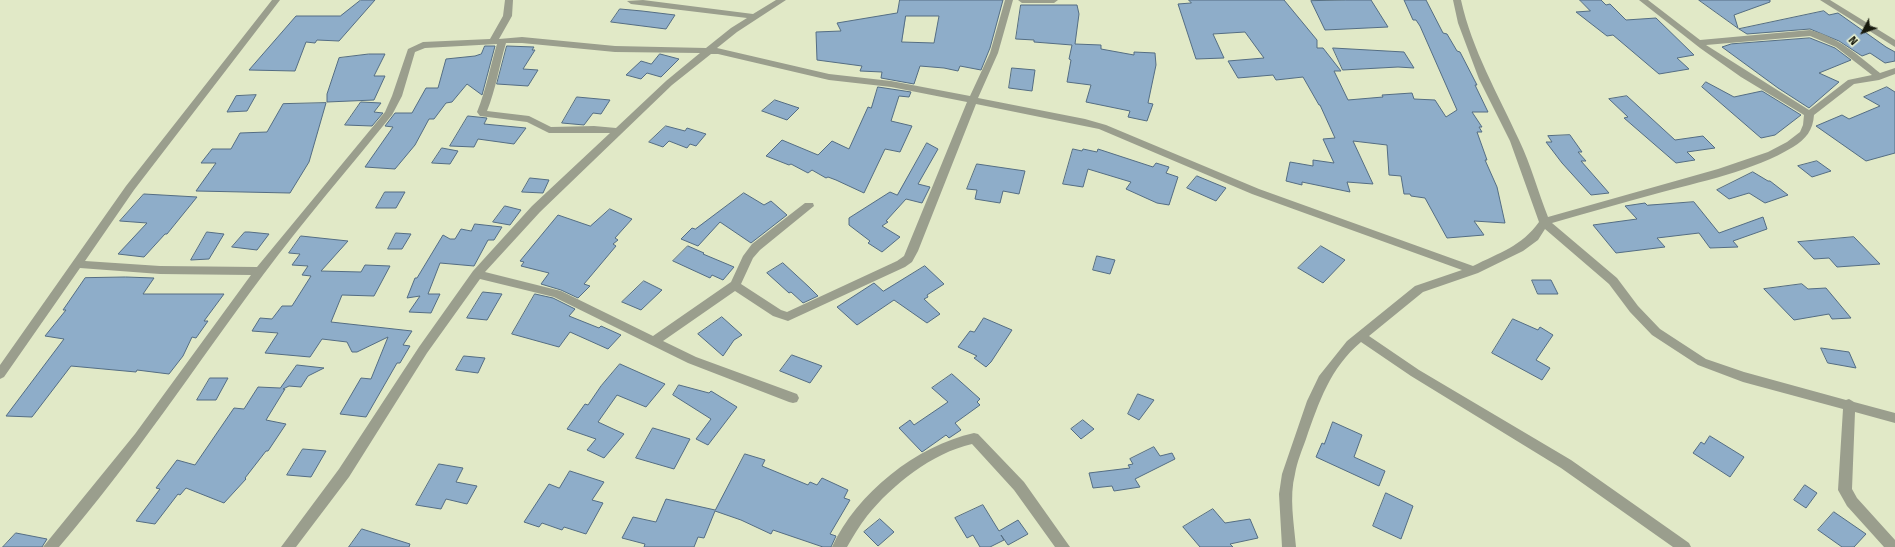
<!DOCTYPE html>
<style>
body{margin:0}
#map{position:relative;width:1895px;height:547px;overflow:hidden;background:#e1e9c7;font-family:"Fira Sans",sans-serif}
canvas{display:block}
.north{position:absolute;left:1843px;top:12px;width:40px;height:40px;-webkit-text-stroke:3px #eef6d4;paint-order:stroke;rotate:229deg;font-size:11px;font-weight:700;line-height:16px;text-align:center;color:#17190d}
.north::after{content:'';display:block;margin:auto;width:14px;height:18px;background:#17190d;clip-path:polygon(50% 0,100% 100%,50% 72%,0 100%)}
</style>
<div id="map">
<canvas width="1895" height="547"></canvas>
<div class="north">N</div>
</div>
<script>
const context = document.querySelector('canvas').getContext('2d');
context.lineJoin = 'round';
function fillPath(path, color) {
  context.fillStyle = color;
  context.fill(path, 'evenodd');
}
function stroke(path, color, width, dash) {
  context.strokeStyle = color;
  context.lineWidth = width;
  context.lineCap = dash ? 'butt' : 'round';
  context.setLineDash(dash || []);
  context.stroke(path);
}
const building = new Path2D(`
 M361 0H375L339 41 317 40 315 43 306 42 295 71 249 70 296 16H340Z
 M900 0H1003L990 48 981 70 960 66 958 71 944 68 920 66 914 84 881 78 882 72 860 71 862 66 817 60 816 32 841 31 837 23 897 13ZM906 16H939L934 43 902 42Z
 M1189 0H1284L1317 40V48H1323L1341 71H1334L1348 100 1383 97 1382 95 1412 93 1414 99 1435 100 1446 117 1457 110 1420 26 1416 20H1413L1404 0H1426L1443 33 1447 34 1457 51 1460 52 1477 85H1475L1488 112H1472L1482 127H1479L1482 132H1477L1487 160H1485L1497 187 1505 223 1474 221 1484 235 1447 238 1425 198 1411 196 1410 194H1404L1401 176 1389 175 1387 145 1353 141 1373 184 1347 182 1350 192 1302 182V185L1286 181 1290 162 1313 166V160L1334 163 1323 139 1335 138 1320 105H1319L1303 77 1276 80 1273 75 1238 78 1228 61 1264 58 1245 32 1213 34 1224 58 1196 59 1178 4 1191 3Z
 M1346 0H1371L1388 27 1325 30 1311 1Z
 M1580 0H1601L1606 5 1610 4 1626 20 1656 18 1694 55 1677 58 1689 69 1659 74 1613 35 1607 36 1576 12 1590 11Z
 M1699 0H1770V2L1734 15 1738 28Z
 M1021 5H1077L1079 14 1075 44 1101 45V49L1134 55V52L1155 53 1156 65 1148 103 1153 104 1147 121 1128 117 1130 111 1086 102 1091 85 1067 82 1071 60 1069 59 1072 45 1034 42V40L1016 39Z
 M620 9 642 11 675 15 666 29 611 22Z
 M1824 11 1829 15 1838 13 1886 47 1895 52V61L1885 63 1870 53 1862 56 1839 41 1810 29 1747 34 1739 29Z
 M1810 38 1835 48 1851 60 1819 73 1839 82 1809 108 1778 88 1722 47 1731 44Z
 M485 46H495L482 95 467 84 452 102 446 103 434 119H429L415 145 395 169 365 167 393 127 385 126 395 113H412L426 88H438L446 59 475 56 481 54Z
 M507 46 534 47 532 50H535L523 69 538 70 528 86 497 84Z
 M1333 48 1404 52 1414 68 1398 67 1343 70Z
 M369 54H385L374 76H385L374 100 327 102V94L339 58Z
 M660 54 679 59 661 77 647 73 641 79 626 75 641 61 651 64Z
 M1012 68 1035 70 1032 91 1009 88Z
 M1706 82 1734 97 1762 91 1801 115 1775 135 1761 138 1702 87Z
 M878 87 911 92 909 97 899 96 891 121 912 126 900 152 885 149 864 193 836 180 828 177 826 178 812 170 808 173 791 164 789 165 766 156 782 140 818 155 832 141 849 149 868 107 871 108Z
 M1887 87 1895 92V153L1866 161 1816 126 1842 115 1849 119 1880 106 1864 97Z
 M256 95 247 111 227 112 236 96Z
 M1627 96 1675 140 1703 136 1715 148 1687 152 1695 160 1676 163 1624 118 1628 117 1609 99Z
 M577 97 610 100 601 114 593 113 584 125 562 123Z
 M775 100 799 108 787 120 762 111Z
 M361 102 381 103 374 112 383 113 372 126 345 125Z
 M326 103 309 162 290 193 196 191 216 163H201L212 149H231L240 133 267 132 283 104Z
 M468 116 487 118 484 124 526 128 514 144 478 139 474 147 450 146Z
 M666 126 685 131 687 128 706 134 696 146 690 144 687 148 669 141 663 147 649 142Z
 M1570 135 1582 152H1578L1586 161H1581L1609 193 1591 195 1562 163 1546 142H1552L1548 136Z
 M927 143 938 149 918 184 930 187 922 203 906 199 886 221 888 222 882 226 900 237 882 252 868 243 870 241 849 225V218L890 192 897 195Z
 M442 148 458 151 450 164 432 163Z
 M1073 149 1082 151 1083 149 1097 152 1098 149 1153 167 1156 163 1169 167 1166 173 1178 177 1169 205 1157 203 1126 189 1131 182 1088 169 1083 187 1063 184Z
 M1817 161 1831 171 1812 177 1798 166Z
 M977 164 1025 171 1019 194 1003 191 1000 203 975 199 977 190 967 189Z
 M1753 172 1768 181H1770L1788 195 1765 203 1749 193 1729 199 1717 190Z
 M1197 176 1226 188 1216 201 1187 188Z
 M530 178 549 180 543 193 522 192Z
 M385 192H405L396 208H376Z
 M744 193 764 205 771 201 787 215 751 243 720 222 698 246 681 239 692 228 695 229Z
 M144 194 197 197 167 234H165L144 257 118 254 147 223 120 221Z
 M1694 202 1719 233 1763 217 1767 229 1733 241 1738 247 1710 248 1699 233 1657 238 1665 247 1616 253 1593 225 1637 219 1625 206 1645 203 1647 205Z
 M505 206 521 210 510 225 493 222Z
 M610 209 632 219 615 238 618 240 613 244 616 246 584 284 590 286 578 298 561 290 541 284 549 273 521 266 524 262 520 261 558 215 590 226Z
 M475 224 502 227 494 240H488L474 266 440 263 428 294H440L431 313 409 312 420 296 407 298 415 278H417L443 235 450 239H455L461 229 471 231Z
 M207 232 224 234 209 259 191 260Z
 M245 232H249L269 234 257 250 232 247Z
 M396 233 411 234 402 249H388Z
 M301 236 348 241 321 271 361 272 365 265 390 266 374 296 342 295 331 322 412 331 403 345 410 346 400 363H397L366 417 340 414 361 378 371 379 388 337 357 352H352L347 342 322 339 310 357 265 353 278 333 252 331 260 318 272 319 282 306H292L311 276 302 275 308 266 292 265 300 254 289 253Z
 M1854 237 1880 264 1837 267 1829 258 1814 259 1798 242Z
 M688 246 704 253 703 254 734 267 723 280 712 275 710 278 673 261Z
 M1321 246 1345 260 1323 283 1298 268Z
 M1097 256 1115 260 1110 274 1093 270Z
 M783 263 809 287 818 296 803 303 791 292 789 293 767 273Z
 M925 266 944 284 927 295 928 297 924 299 940 314 927 323 894 300 857 325 837 307 874 283 883 291Z
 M126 277 154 278 143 294H224L204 321H208L196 338 192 337 183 356 169 374 137 370 136 372 71 366 32 417 6 416 64 339 45 336 66 310H63L85 278Z
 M1532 280H1551L1558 294H1538Z
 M644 281 662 290 641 310 622 302Z
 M1802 284 1808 289 1826 288 1851 318 1832 319 1829 314 1794 320 1764 289Z
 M483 292 502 294 487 320 467 318Z
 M535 294 553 298 575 309 569 316 599 328 601 326 621 335 608 349 570 332 559 347 512 334Z
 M722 317 742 335 734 340 723 356 698 334Z
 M984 318 1012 330 991 362 986 367 974 358 977 356 958 347 970 331 974 332Z
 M1513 319 1538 330 1540 327 1553 335 1536 360 1550 368 1542 380 1492 353Z
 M1821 348 1849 352 1856 368 1828 363Z
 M792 355 822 366 810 383 780 371Z
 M464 356 485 358 478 373 456 370Z
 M620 364 665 384 646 407 617 395 598 422 624 434 604 458 587 450 596 439 567 429 585 404 588 405 601 386Z
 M297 365 324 368 308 376 301 387 289 386 283 389H285L266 420 286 424 268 451H266L245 478 246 479 224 503 186 488 180 495 178 494 155 524 136 521 160 489 156 488 177 460 195 465 234 408 244 409 258 387 280 388Z
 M952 374 980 399 977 402 980 405 955 423 961 430 949 438 946 435 922 452 899 428 910 420 914 425 948 402 932 388Z
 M210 378H228L216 400H197Z
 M679 385 709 393 711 391 737 407 708 445 696 439 711 419 673 395Z
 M1138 394 1154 400 1139 420 1128 414Z
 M1083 420 1094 429 1081 439 1071 429Z
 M1333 422 1362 435 1354 457 1385 471 1379 486 1316 457 1322 443 1324 444Z
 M653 428 690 439 674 469 636 458Z
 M1710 436 1744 457 1730 477 1693 453 1701 442 1704 444Z
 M1154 447 1160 456 1172 453 1175 459 1135 479 1140 487 1114 491 1112 486 1093 488 1089 473 1130 468 1128 465 1133 464 1130 459Z
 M303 449 326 451 311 477 287 475Z
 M745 454 765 460 762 466 808 485 810 482 817 485 822 478 848 490 844 498 850 500 830 534 836 536 831 547H823L773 530 771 534 741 520 715 511 704 538 698 537 694 547H644L645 544 622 538 633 517 656 522 666 499 715 510Z
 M439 464 463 468 456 482 477 486 467 504 446 499 441 509 416 505Z
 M570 471 604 482 592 500 603 503 586 534 564 527 562 530 542 523 539 527 524 522 549 484 559 488Z
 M1805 485 1817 493 1806 508 1794 500Z
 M1386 493 1413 506 1401 539 1373 526Z
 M983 505 999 531 1018 520 1028 534 1008 545 1001 535 1004 540 990 547H980L973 535 967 538 955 518Z
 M1213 509 1225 523 1250 519 1258 538 1230 544 1233 547H1200L1183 527Z
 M1834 512 1866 534 1854 547H1842L1818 530Z
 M880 519 894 532 878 546 864 532Z
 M362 529 410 544 409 547H349Z
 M16 533 47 539 42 547H3Z`);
const minor = new Path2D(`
 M272 0H280L134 190 85 261 160 266 257 267 385 112 392 96 408 49 423 42 490 39 503 16 505 0H513L512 16 499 39 522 37 615 46 706 48 731 28 747 18 631 4 627 1 643 0 753 14 776 0H786L737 32 717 48 829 74 891 81 970 96 990 53 1005 0H1013L998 53 978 98 1085 119 1106 125 1259 189 1473 266C1499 253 1522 246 1539 222L1510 141 1479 79 1458 23 1453 0H1461C1472 50 1498 94 1519 140 1531 165 1538 192 1548 217L1718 169 1768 152 1787 142 1800 132 1803 125 1804 115 1741 77 1700 48 1639 0H1648L1700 40 1810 30C1838 37 1858 55 1880 73L1895 68V74L1879 80 1854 84 1814 115C1813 130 1806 139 1793 147 1754 171 1699 182 1655 194 1621 203 1587 213 1552 223L1617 278 1638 306 1660 329 1706 359 1744 372 1846 400 1849 399 1854 402 1895 413V423L1855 412 1852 489 1857 498 1895 540V547H1884L1847 506 1838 490 1843 409 1743 382 1698 365 1652 335 1630 312 1609 284 1545 229 1538 240 1523 251 1478 273 1423 292 1369 336 1419 370 1571 460 1689 543 1691 547H1673L1561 468 1411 376 1361 342C1330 368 1319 402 1306 439 1302 450 1297 462 1295 474 1289 497 1294 523 1296 547H1282L1279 494 1282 474 1307 401 1319 376 1347 341 1415 286 1462 270 1252 194 1099 129 976 104 918 251 912 262 905 267 788 321 773 316 735 291 663 341 696 357 797 394 799 398 797 402 793 403 789 402 688 363 554 297 480 279 427 353 349 477 296 547H281L339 469 419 347 473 271 532 206 610 133H549L527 122 480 116 477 112C486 90 490 67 497 44L425 48 415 52 402 96 392 115C349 168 304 220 263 275 195 366 133 461 59 547H43L135 434 251 275 160 274 80 268 4 377 0 379V365L126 186ZM1810 36 1836 47 1872 75 1848 80 1809 110 1706 45ZM506 43H522L615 52 700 53 666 81 616 128 594 126 551 127 529 116 487 111C496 89 499 66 506 43ZM711 54H718L829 80 891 87 967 102 904 256 897 261 787 312 781 310 741 284 753 258 760 250 814 206 813 203H805L752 244 743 256 731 282 653 336 561 291 485 272 540 212 672 85Z
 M1018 0H1058L1054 3H1022Z
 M1820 0H1830L1895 40V47Z
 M974 433 978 434 1024 482 1070 547H1055L1014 490 972 444C932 453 892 485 867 516 859 526 853 537 847 547H832C857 493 916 446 974 433Z`);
fillPath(building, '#8eadc9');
stroke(building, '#546d83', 1);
fillPath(minor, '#9a9e8d');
</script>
